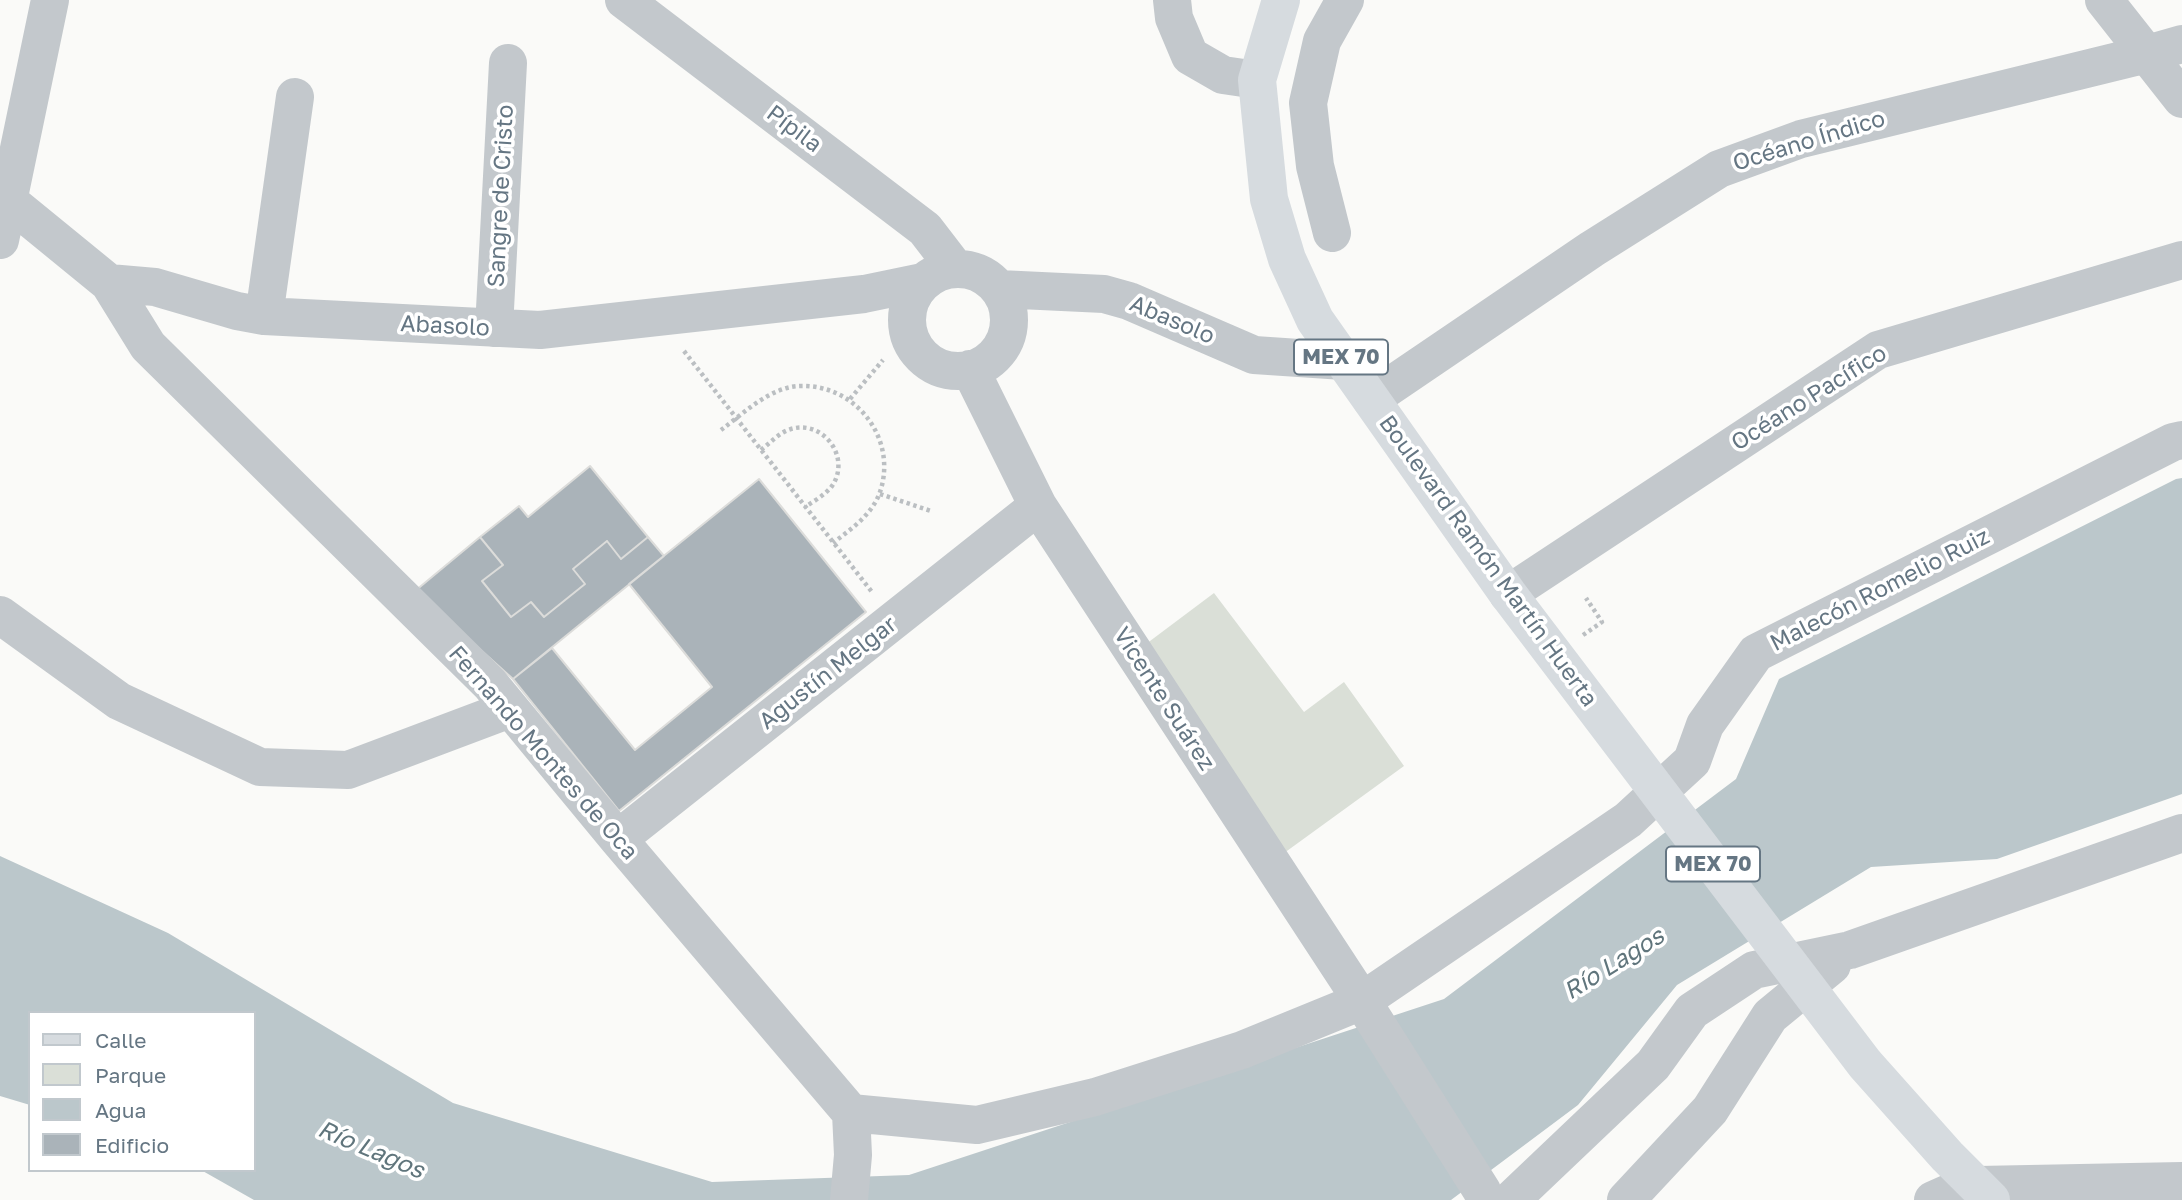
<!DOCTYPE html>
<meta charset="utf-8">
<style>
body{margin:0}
#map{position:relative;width:2182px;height:1200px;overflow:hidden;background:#fafaf8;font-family:"Golos Text",sans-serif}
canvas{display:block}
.legend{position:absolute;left:28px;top:1011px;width:228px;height:161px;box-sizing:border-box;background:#fff;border:2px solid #c1c8cd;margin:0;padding:9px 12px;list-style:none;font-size:21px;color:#657683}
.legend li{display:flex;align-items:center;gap:14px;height:35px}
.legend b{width:35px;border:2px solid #c1c8cd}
</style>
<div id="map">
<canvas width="2182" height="1200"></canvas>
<ul class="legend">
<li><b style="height:9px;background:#d6dbdf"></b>Calle</li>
<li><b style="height:19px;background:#dadfd7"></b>Parque</li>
<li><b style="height:19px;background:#bbc7cb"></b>Agua</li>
<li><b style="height:19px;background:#aab3b9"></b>Edificio</li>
</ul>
</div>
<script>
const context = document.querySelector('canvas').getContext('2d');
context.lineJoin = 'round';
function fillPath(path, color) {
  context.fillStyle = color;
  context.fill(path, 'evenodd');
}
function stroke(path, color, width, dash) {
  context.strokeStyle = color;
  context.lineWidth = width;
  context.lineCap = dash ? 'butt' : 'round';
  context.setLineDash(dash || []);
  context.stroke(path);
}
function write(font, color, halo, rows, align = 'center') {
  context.font = font + ' "Golos Text",sans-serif';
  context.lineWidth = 7;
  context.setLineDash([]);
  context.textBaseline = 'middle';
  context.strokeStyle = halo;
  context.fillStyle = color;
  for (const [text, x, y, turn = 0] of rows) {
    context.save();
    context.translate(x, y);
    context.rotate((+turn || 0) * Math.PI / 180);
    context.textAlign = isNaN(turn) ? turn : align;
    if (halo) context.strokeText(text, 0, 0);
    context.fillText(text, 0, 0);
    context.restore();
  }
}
const green = new Path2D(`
 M1214 593 1304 712 1344 682 1404 766 1280 856 1142 647Z`);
const water = new Path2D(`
 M2182 478V794L1997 859 1871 867 1677 985 1578 1105 1451 1200H254L201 1170H254V1013H30V1105L0 1096V856L168 933 453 1103 712 1182 909 1175 1444 999 1736 779 1779 679 2176 479Z`);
const building = new Path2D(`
 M590 466 648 537 621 559 607 541 573 569 585 584 544 617 531 602 511 617 482 581 503 565 480 537 519 506 528 517Z
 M759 479 866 612 619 811 513 679 552 648 635 750 712 687 629 584Z
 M480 537 503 565 482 581 511 617 531 602 544 617 585 584 573 569 607 541 621 559 648 537 664 556 513 679 415 591Z`);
const path = new Path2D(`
 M684 351 872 592
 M850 399 883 360
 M721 430C744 413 770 387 800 386 856 384 898 439 880 492 872 515 851 529 833 543
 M761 450C770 443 778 434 788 430 822 417 852 457 832 486 825 495 814 501 805 507
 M880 494 931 511
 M1583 635 1602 622 1586 598`);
const minor = new Path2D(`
 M624 0 925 229 955 268
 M1172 0 1174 18 1190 56 1223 75 1257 80
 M2104 0 2182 99
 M0 194 109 283 155 287 237 311 264 316 540 330 864 294 922 282
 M1332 233 1315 166 1308 103 1322 41 1345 0
 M0 240 50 0
 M907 320a51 51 0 1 1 102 0a51 51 0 1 1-102 0Z
 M109 283 148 346 490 684 618 839 851 1113 853 1155 849 1200
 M999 289 1104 294 1129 301 1254 355 1344 361
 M264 316 295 97
 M494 328 508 63
 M970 369 1038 506 1362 1001 1482 1191 1485 1200
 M1371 399 1592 249 1719 169 1801 139 2147 54 2182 44
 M1508 594 1878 350 2182 260
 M0 615 119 701 260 767 348 770 510 709
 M618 839 1038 506
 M851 1113 977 1125 1095 1097 1242 1050 1362 1001 1628 820 1692 761 1705 725 1756 653 2173 442 2182 440
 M1511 1200 1653 1065 1692 1011 1754 970 1850 950 2182 833
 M1626 1200 1710 1110 1770 1016 1832 965
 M1933 1200 1960 1188 1978 1185 2182 1181`);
const major = new Path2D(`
 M1281 0 1257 80 1269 199 1287 259 1315 320 1508 594 1865 1064 1947 1156 1991 1200`);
const shields = [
 [1341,357,94],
 [1713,864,94]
];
const shieldNames = [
 ["MEX 70",1341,357],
 ["MEX 70",1713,864]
];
const streetNames = [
 ["Pípila",794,129,37],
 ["Océano Índico",1809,141,-17],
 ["Sangre de Cristo",501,196,-87],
 ["Abasolo",1172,320,23],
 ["Abasolo",445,326,3],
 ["Océano Pacífico",1809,398,-32],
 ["Boulevard Ramón Martín Huerta",1488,561,54],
 ["Malecón Romelio Ruiz",1880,590,-27],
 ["Agustín Melgar",828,673,-38],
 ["Vicente Suárez",1164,699,57],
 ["Fernando Montes de Oca",543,753,49]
];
const waterNames = [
 ["Río Lagos",1614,964,-32],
 ["Río Lagos",371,1150,23]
];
fillPath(green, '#dadfd7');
fillPath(water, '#bbc7cb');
fillPath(building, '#aab3b9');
stroke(building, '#dcdcda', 2);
stroke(path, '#bbbfc2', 4.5, [3.5, 3.5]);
stroke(minor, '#c3c8cc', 38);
stroke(major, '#d6dbdf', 38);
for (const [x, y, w] of shields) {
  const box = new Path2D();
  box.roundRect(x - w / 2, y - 17.5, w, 35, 5);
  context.fillStyle = '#fff';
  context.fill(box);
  stroke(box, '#657683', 2);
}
write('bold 21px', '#657683', null, shieldNames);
write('23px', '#657683', '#fff', streetNames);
write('italic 24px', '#60757c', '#fff', waterNames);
</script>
